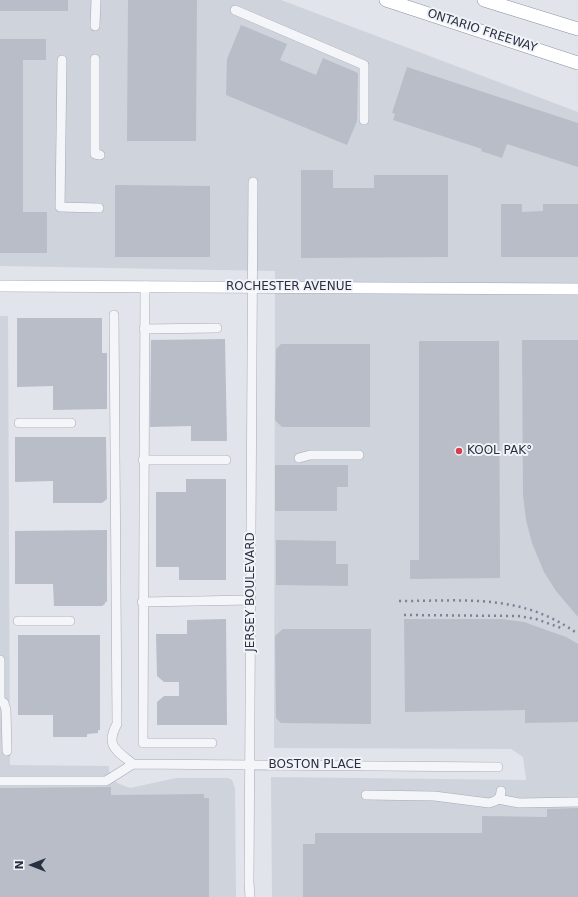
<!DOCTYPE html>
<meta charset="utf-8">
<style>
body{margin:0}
#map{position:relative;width:578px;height:897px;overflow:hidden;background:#e1e4ea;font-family:"DejaVu Sans",sans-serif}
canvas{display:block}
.north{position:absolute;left:12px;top:845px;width:40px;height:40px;-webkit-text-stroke:3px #f1f3f7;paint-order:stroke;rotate:270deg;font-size:11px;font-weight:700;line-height:16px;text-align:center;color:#283043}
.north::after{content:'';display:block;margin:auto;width:14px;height:18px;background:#283043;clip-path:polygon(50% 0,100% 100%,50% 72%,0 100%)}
</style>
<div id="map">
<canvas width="578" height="897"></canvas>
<div class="north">N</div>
</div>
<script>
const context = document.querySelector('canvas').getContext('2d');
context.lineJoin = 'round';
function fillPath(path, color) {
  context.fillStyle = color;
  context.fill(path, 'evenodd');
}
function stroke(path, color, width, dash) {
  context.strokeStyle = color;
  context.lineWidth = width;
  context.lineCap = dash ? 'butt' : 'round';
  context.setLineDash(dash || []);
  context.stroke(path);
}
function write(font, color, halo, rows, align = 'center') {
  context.font = font + ' "DejaVu Sans",sans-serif';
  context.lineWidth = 4;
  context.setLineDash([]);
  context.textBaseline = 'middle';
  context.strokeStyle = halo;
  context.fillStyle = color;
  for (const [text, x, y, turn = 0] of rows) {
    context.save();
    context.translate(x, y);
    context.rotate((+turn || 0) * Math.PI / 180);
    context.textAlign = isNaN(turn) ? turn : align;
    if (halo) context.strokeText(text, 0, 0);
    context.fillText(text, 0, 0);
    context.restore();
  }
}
const built = new Path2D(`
 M0 0H281L578 112V897H272L271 777 526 780 523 757 511 749 274 748 275 271 0 266Z
 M0 316H8L10 765 109 766V771L117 783 130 788 176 778H228L232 780 235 788 236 897H0Z`);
const building = new Path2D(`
 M0 0H68V11H0Z
 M128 0H197L196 141H127Z
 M241 25 287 44 280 60 316 75 323 58 358 73 357 121 347 145 226 95 227 59Z
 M0 39H46V60H23V212H47V253H0Z
 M407 67 578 123V167L507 144 502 158 481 151 482 149 393 120 395 114 392 113Z
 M301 170H333V188H374V175H448V257L301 258Z
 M115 185 210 186V257H115Z
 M501 204H522V212L543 211V204H578V257H501Z
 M17 318H102V353H107V409L53 410V386L17 387Z
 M225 339 227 441H191V426L150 427 151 340Z
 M522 340H578V617L556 591 544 572 532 543 526 520 523 495Z
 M419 341H499L500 578 410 579V560H419Z
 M281 344H370V427H282L275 420 276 349Z
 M15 437H106L107 499 102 503H53V481L15 482Z
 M275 465H348V487H337V511H275Z
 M186 479H226V580H179V567H156V492H186Z
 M107 530V602H105V604L102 606H54L53 584H15V531Z
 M276 540 336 541V564H348V586L276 585Z
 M226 619 227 725H157V702L164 696H179V682H164L157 676 156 634H187V620Z
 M404 619H502L524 622 566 637 578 644V722L525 723V710L405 712Z
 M283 629H371V724L281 723 276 718 275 636Z
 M18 635H100V730H98V733L87 734V737H53V715H18Z
 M111 787V795L204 794V798H209V897H0V788Z
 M578 808V897H303V844H315V833H482V816L547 817V809Z`);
const minor = new Path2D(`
 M235 10 364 65V120
 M95 26 96 0
 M95 59V154L100 155
 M62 60 60 207 99 208
 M145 286 143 743H212
 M114 315 117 724C105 746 116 750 133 764
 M144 329 217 328
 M19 423H71
 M299 458 310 455H359
 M143 460H226
 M142 602 251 600
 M18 621H70
 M0 660V701
 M0 701 4 703 6 710 7 751
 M133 764 498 767
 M0 781H106L133 764
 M366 795 434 796 489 803C496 801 501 799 501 791
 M498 799 519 803 578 802
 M250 897 249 882 253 182`);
const major = new Path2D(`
 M0 286 578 289`);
const highway = new Path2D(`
 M386 0 578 63
 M484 0 578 29`);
const rail = new Path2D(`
 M399 601C466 601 521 593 578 634
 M404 615 518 616 536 619 564 629`);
const markers = [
 [459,451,4,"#d4414e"]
];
const streetNames = [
 ["ONTARIO FREEWAY",482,31,18],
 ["ROCHESTER AVENUE",289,287],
 ["JERSEY BOULEVARD",251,592,-90],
 ["BOSTON PLACE",315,765]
];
const poiNames = [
 ["KOOL PAK°",467,451]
];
fillPath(built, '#cfd3dc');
fillPath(building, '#b8bdc8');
stroke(minor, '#a6aab5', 10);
stroke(major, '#a0a7b7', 12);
stroke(highway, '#8890a2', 14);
stroke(minor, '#f4f5f8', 9);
stroke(major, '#fff', 11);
stroke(highway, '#fff', 13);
stroke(rail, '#7a8295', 2.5, [2, 4]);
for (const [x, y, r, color] of markers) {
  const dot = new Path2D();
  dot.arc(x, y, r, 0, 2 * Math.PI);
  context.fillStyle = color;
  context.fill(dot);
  stroke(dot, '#f1f3f7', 1.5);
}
write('12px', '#283043', '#f1f3f7', streetNames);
write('12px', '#283043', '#f1f3f7', poiNames, 'left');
</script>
